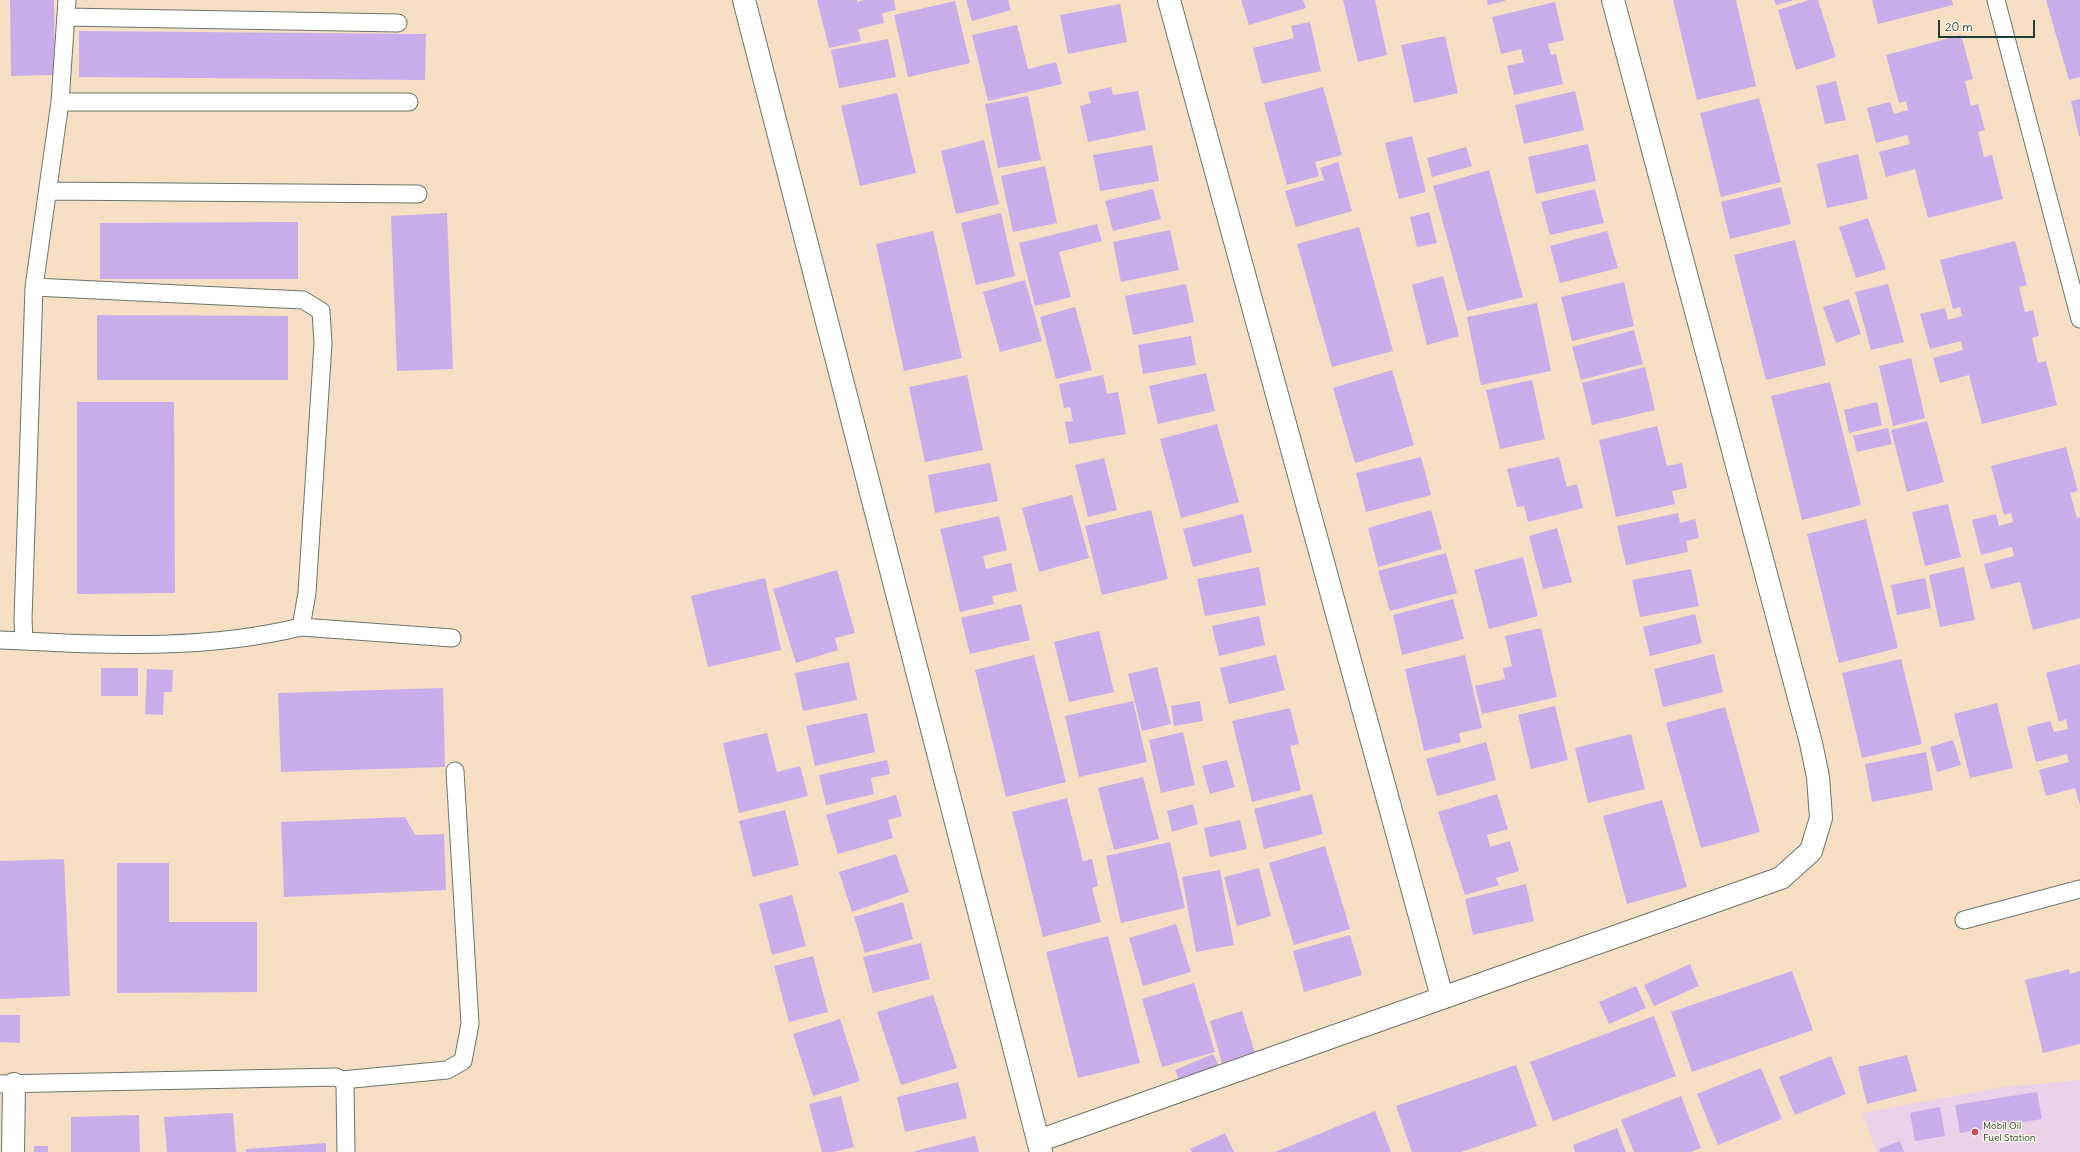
<!DOCTYPE html>
<style>
body{margin:0}
#map{position:relative;width:2080px;height:1152px;overflow:hidden;background:#f6dfc5;font-family:Delius,sans-serif}
canvas{display:block}
.scale{position:absolute;left:1938px;top:20px;width:97px;height:18px;box-sizing:border-box;border:2px solid #1f3d34;border-top:0;padding-left:5px;font-size:12px;line-height:14px;white-space:nowrap;color:#1f3d34;-webkit-text-stroke:3px #fcf5e5;paint-order:stroke}
</style>
<div id="map">
<canvas width="2080" height="1152"></canvas>
<div class="scale">20 m</div>
</div>
<script>
const context = document.querySelector('canvas').getContext('2d');
context.lineJoin = 'round';
function fillPath(path, color) {
  context.fillStyle = color;
  context.fill(path, 'evenodd');
}
function stroke(path, color, width, dash) {
  context.strokeStyle = color;
  context.lineWidth = width;
  context.lineCap = dash ? 'butt' : 'round';
  context.setLineDash(dash || []);
  context.stroke(path);
}
function write(font, color, halo, rows, align = 'center') {
  context.font = font + ' Delius,sans-serif';
  context.lineWidth = 3;
  context.setLineDash([]);
  context.textBaseline = 'middle';
  context.strokeStyle = halo;
  context.fillStyle = color;
  for (const [text, x, y, turn = 0] of rows) {
    context.save();
    context.translate(x, y);
    context.rotate((+turn || 0) * Math.PI / 180);
    context.textAlign = isNaN(turn) ? turn : align;
    if (halo) context.strokeText(text, 0, 0);
    context.fillText(text, 0, 0);
    context.restore();
  }
}
const built = new Path2D(`
 M2080 1080V1152H1877L1862 1113 2005 1087Z`);
const building = new Path2D(`
 M10 0H54L55 75 11 76Z
 M817 0H857V2L865 0H894L896 10 882 13 884 23 858 29 861 41 829 48Z
 M966 0H1008L1011 10 972 21Z
 M1241 0H1303L1306 8 1249 25Z
 M1343 0H1375L1387 55 1358 62Z
 M1487 0H1505V1L1488 5Z
 M1673 0H1736L1756 86 1697 100Z
 M1774 0H1792V1L1776 5Z
 M1809 0H1818L1836 57 1796 70 1778 10Z
 M1872 0H1952L1953 5 1878 24Z
 M2046 0H2080V77L2069 80Z
 M955 1 970 63 908 77 894 15Z
 M1555 2 1564 40 1548 44 1551 55 1556 54 1563 84 1514 95 1507 66 1524 62 1521 49 1501 54 1492 17Z
 M1120 4 1127 42 1068 54 1060 15Z
 M1310 22 1321 71 1262 84 1253 48 1294 38 1291 26Z
 M1017 25 1028 69 1056 62 1062 84 988 101 972 35Z
 M79 31 426 34 425 80 79 77Z
 M1961 35 1973 79 1965 81 1971 106 1978 104 1985 130 1978 132 1984 157 1992 155 2003 199 1928 218 1915 169 1886 177 1879 152 1910 144 1907 135 1876 143 1867 108 1890 102 1894 114 1908 110 1906 101 1899 103 1886 55Z
 M1445 36 1458 93 1414 103 1401 45Z
 M888 39 896 77 839 88 831 50Z
 M1836 81 1846 120 1825 124 1816 86Z
 M1111 87 1113 95 1138 91 1146 130 1088 142 1080 106 1091 103 1088 92Z
 M1323 87 1342 155 1315 162 1319 176 1287 185 1264 103Z
 M1575 91 1584 130 1524 144 1515 105Z
 M897 93 916 173 860 186 841 106Z
 M1028 96 1041 160 998 168 985 104Z
 M1759 98 1781 182 1721 197 1700 113Z
 M2080 99V136H2079L2071 101Z
 M1412 136 1426 192 1399 199 1385 143Z
 M984 140 999 204 956 214 941 151Z
 M1588 144 1596 181 1536 194 1528 157Z
 M1152 145 1159 181 1100 191 1093 155Z
 M1466 147 1472 166 1432 177 1427 158Z
 M1858 154 1868 199 1827 208 1817 164Z
 M1338 162 1352 211 1296 227 1285 191 1324 180 1320 168Z
 M1045 166 1057 223 1013 232 1001 176Z
 M1489 170 1523 297 1467 311 1433 186Z
 M1781 187 1791 224 1730 239 1721 202Z
 M1153 189 1161 219 1113 231 1105 201Z
 M1595 189 1604 223 1550 235 1541 202Z
 M1429 212 1437 243 1417 247 1410 217Z
 M447 213 453 369 397 371 391 216Z
 M1001 213 1015 276 976 285 961 223Z
 M1868 218 1886 269 1856 278 1839 227Z
 M298 222V279H100V223Z
 M1097 224 1102 241 1059 252 1071 297 1035 306 1019 243Z
 M1359 227 1393 351 1332 367 1297 244Z
 M1170 230 1179 270 1121 282 1113 242Z
 M933 231 962 358 904 371 876 244Z
 M1607 231 1618 268 1560 283 1550 246Z
 M1795 240 1826 365 1766 380 1734 255Z
 M2015 241 2027 285 2019 287 2025 312 2033 310 2039 336 2032 338 2038 363 2046 361 2057 405 1982 424 1969 375 1940 383 1933 358 1963 350 1961 341 1930 349 1920 314 1945 308 1948 320 1962 316 1960 307 1953 309 1940 260Z
 M1443 276 1459 336 1427 345 1412 285Z
 M1025 280 1042 341 1000 352 983 292Z
 M1624 282 1634 326 1572 341 1561 297Z
 M1186 284 1194 322 1133 335 1125 296Z
 M1888 284 1904 342 1871 350 1855 292Z
 M1849 299 1861 334 1836 343 1823 307Z
 M1537 303 1551 371 1481 385 1467 317Z
 M1075 307 1092 370 1056 379 1040 317Z
 M97 315 288 316V380H97Z
 M1634 330 1643 364 1581 380 1572 347Z
 M1191 336 1196 365 1143 374 1138 345Z
 M1911 358 1925 418 1893 426 1879 366Z
 M1645 367 1655 410 1592 425 1582 383Z
 M1392 370 1414 445 1355 463 1333 388Z
 M1206 373 1215 411 1158 424 1149 386Z
 M967 375 983 450 925 462 909 387Z
 M1103 375 1107 394 1118 392 1126 434 1069 444 1065 422 1073 421 1070 407 1064 408 1059 384Z
 M1532 380 1545 439 1500 449 1486 390Z
 M1830 382 1861 505 1802 520 1771 396Z
 M77 402H174L175 593 77 594Z
 M1877 402 1882 425 1849 433 1844 410Z
 M1927 421 1944 482 1907 492 1891 430Z
 M1217 424 1239 502 1181 518 1160 439Z
 M1657 426 1667 466 1682 463 1687 488 1672 491 1675 504 1616 517 1599 440Z
 M1888 428 1892 444 1857 452 1853 436Z
 M2066 447 2078 491 2070 493 2077 518 2080 517V618L2033 630 2020 582 1991 589 1984 564 2014 556 2012 547 1981 555 1972 520 1996 514 1999 526 2013 522 2011 513 2004 515 1991 466Z
 M1421 457 1431 495 1366 512 1356 473Z
 M1559 457 1567 487 1577 484 1583 508 1528 522 1524 506 1517 507 1507 469Z
 M1104 458 1117 510 1088 517 1075 465Z
 M990 463 998 501 935 513 928 475Z
 M1072 495 1089 558 1039 572 1022 508Z
 M1948 504 1961 557 1925 566 1912 512Z
 M1151 510 1168 579 1102 595 1085 526Z
 M1431 510 1442 549 1378 567 1368 528Z
 M1678 513 1680 523 1695 519 1699 538 1686 541 1688 552 1626 565 1617 526Z
 M1243 514 1252 552 1193 567 1183 529Z
 M999 516 1007 550 983 556 986 569 1011 563 1017 591 992 596 994 604 960 612 940 529Z
 M1866 519 1898 648 1839 663 1807 534Z
 M1557 528 1572 582 1543 589 1529 536Z
 M1446 553 1457 593 1390 611 1378 571Z
 M1523 557 1538 616 1489 629 1474 570Z
 M1259 567 1266 605 1205 616 1197 579Z
 M1964 567 1975 620 1940 627 1929 575Z
 M1691 569 1699 606 1640 617 1632 580Z
 M837 570 855 633 835 638 838 650 796 663 773 589Z
 M765 578 781 650 708 667 691 596Z
 M1925 578 1931 608 1897 615 1891 585Z
 M1453 599 1464 639 1402 655 1393 615Z
 M1021 604 1030 640 970 654 961 618Z
 M1695 614 1702 643 1650 656 1643 627Z
 M1259 616 1265 645 1219 656 1212 626Z
 M1541 628 1557 697 1482 714 1475 686 1505 679 1503 668 1512 666 1505 636Z
 M1099 631 1114 692 1069 702 1054 642Z
 M1714 654 1723 692 1663 707 1654 669Z
 M1034 655 1066 782 1006 797 975 670Z
 M1276 655 1285 690 1229 704 1220 668Z
 M1465 655 1482 728 1459 733 1461 742 1424 751 1405 669Z
 M1901 659 1922 744 1862 758 1842 673Z
 M849 662 857 700 803 711 795 673Z
 M2080 664V805L2075 788 2046 796 2039 770 2069 762 2067 754 2036 762 2027 727 2050 721 2054 732 2068 729 2066 719 2059 722 2046 673Z
 M1157 667 1171 724 1142 731 1128 674Z
 M101 668H138V696H101Z
 M147 669 173 670 172 692H164L163 715 145 714Z
 M443 688 445 767 281 772 278 693Z
 M1133 701 1147 762 1079 777 1065 716Z
 M1200 701 1203 721 1174 726 1171 706Z
 M1997 703 2013 768 1970 778 1954 714Z
 M1555 706 1568 760 1531 769 1518 715Z
 M1725 707 1760 832 1701 848 1666 723Z
 M1290 708 1299 744 1290 746 1301 790 1252 802 1232 721Z
 M867 713 875 752 815 766 806 726Z
 M1183 732 1195 785 1161 793 1149 740Z
 M767 733 777 772 800 766 808 796 739 813 723 743Z
 M1631 734 1645 789 1588 803 1575 748Z
 M1953 740 1961 765 1937 772 1930 747Z
 M1486 742 1496 780 1437 796 1426 759Z
 M1926 752 1933 790 1872 802 1865 764Z
 M887 760 890 774 871 778 874 794 826 805 819 775Z
 M1227 760 1235 787 1210 794 1202 766Z
 M1143 777 1159 839 1114 850 1098 788Z
 M1312 794 1323 834 1264 849 1254 809Z
 M1497 794 1508 829 1487 835 1490 847 1510 841 1519 871 1496 878 1499 885 1465 895 1438 812Z
 M896 795 902 816 888 820 893 838 838 854 826 815Z
 M1067 798 1083 861 1092 859 1098 886 1092 888 1101 922 1043 937 1012 812Z
 M1662 800 1687 887 1627 904 1603 816Z
 M1193 804 1198 824 1172 832 1167 811Z
 M785 810 799 865 753 877 739 821Z
 M405 817 415 835 444 834 446 890 284 897 281 822Z
 M1240 820 1247 849 1210 857 1204 828Z
 M1170 842 1185 908 1121 923 1106 856Z
 M1325 846 1350 929 1294 945 1269 863Z
 M896 854 909 892 852 912 839 872Z
 M64 859 70 996 0 999V861Z
 M117 863H169V922H257V992L117 993Z
 M1259 868 1271 916 1237 926 1224 877Z
 M1220 870 1234 945 1196 952 1182 877Z
 M1526 884 1534 921 1473 935 1465 899Z
 M792 895 806 946 772 955 759 904Z
 M903 902 913 939 865 953 854 917Z
 M1176 924 1191 972 1143 986 1129 938Z
 M1350 935 1362 975 1304 992 1293 951Z
 M1108 936 1140 1063 1078 1078 1046 952Z
 M921 943 930 979 873 993 863 957Z
 M813 956 828 1012 789 1022 774 966Z
 M1690 964 1699 986 1654 1006 1644 985Z
 M2069 969 2070 974 2080 971V1044L2043 1053 2025 980Z
 M1792 971 1813 1030 1692 1072 1671 1012Z
 M1194 983 1215 1052 1162 1067 1142 999Z
 M1636 986 1646 1008 1609 1024 1599 1002Z
 M933 995 957 1068 901 1085 877 1012Z
 M1242 1011 1255 1053 1222 1063 1210 1021Z
 M0 1015H20V1043L0 1042Z
 M1654 1016 1676 1076 1553 1121 1530 1062Z
 M840 1019 860 1081 813 1096 793 1034Z
 M1213 1054 1221 1070 1182 1087 1175 1070Z
 M1907 1055 1917 1091 1867 1104 1858 1067Z
 M1831 1056 1846 1094 1795 1115 1779 1077Z
 M1516 1065 1537 1126 1461 1152H1412L1396 1106Z
 M1761 1068 1782 1119 1718 1145 1697 1094Z
 M958 1082 967 1118 905 1132 897 1097Z
 M2037 1092 2042 1119 1960 1133 1955 1105Z
 M841 1096 854 1147 833 1152H822L809 1104Z
 M1681 1096 1701 1148 1691 1152H1634L1621 1120Z
 M1940 1107 1945 1136 1915 1141 1910 1113Z
 M1375 1111 1391 1152H1275Z
 M233 1113 236 1152H167L164 1117Z
 M139 1115 140 1152H71V1117Z
 M1617 1128 1626 1152H1575L1573 1145Z
 M1225 1133 1234 1152H1192L1190 1149Z
 M975 1136 979 1152H915V1151Z
 M1900 1141 1904 1152H1880L1879 1149Z
 M326 1143V1152H246V1149Z
 M34 1146H48V1152H34Z`);
const service = new Path2D(`
 M1996 0 2080 319
 M66 17 398 23
 M60 102H409
 M48 191 418 194
 M301 627 452 638
 M0 640 24 641 23 619 34 287 60 102 67 0
 M24 641C117 646 211 649 301 627L307 593 323 343 321 311 303 300 34 287
 M1964 920 2080 889
 M342 1080 447 1070 463 1061 470 1024 455 771
 M0 1084 336 1077 342 1080 345 1085 346 1152`);
const minor = new Path2D(`
 M744 0 1041 1152
 M1169 0 1442 997
 M1038 1141 1781 878 1811 851 1821 818 1818 777 1811 743 1613 0
 M13 1152 14 1084`);
const markers = [
 [1975,1132,4,"#d1495b"]
];
const poiNames = [
 ["Mobil Oil",1983,1126],
 ["Fuel Station",1983,1138]
];
fillPath(built, '#ecd1eb');
fillPath(building, '#c8adea');
stroke(service, '#6a7667', 19);
stroke(minor, '#6a7667', 24);
stroke(service, '#fff', 17);
stroke(minor, '#fff', 22);
for (const [x, y, r, color] of markers) {
  const dot = new Path2D();
  dot.arc(x, y, r, 0, 2 * Math.PI);
  context.fillStyle = color;
  context.fill(dot);
  stroke(dot, '#fcf5e5', 1.5);
}
write('10px', '#1f3d34', '#fcf5e5', poiNames, 'left');
</script>
